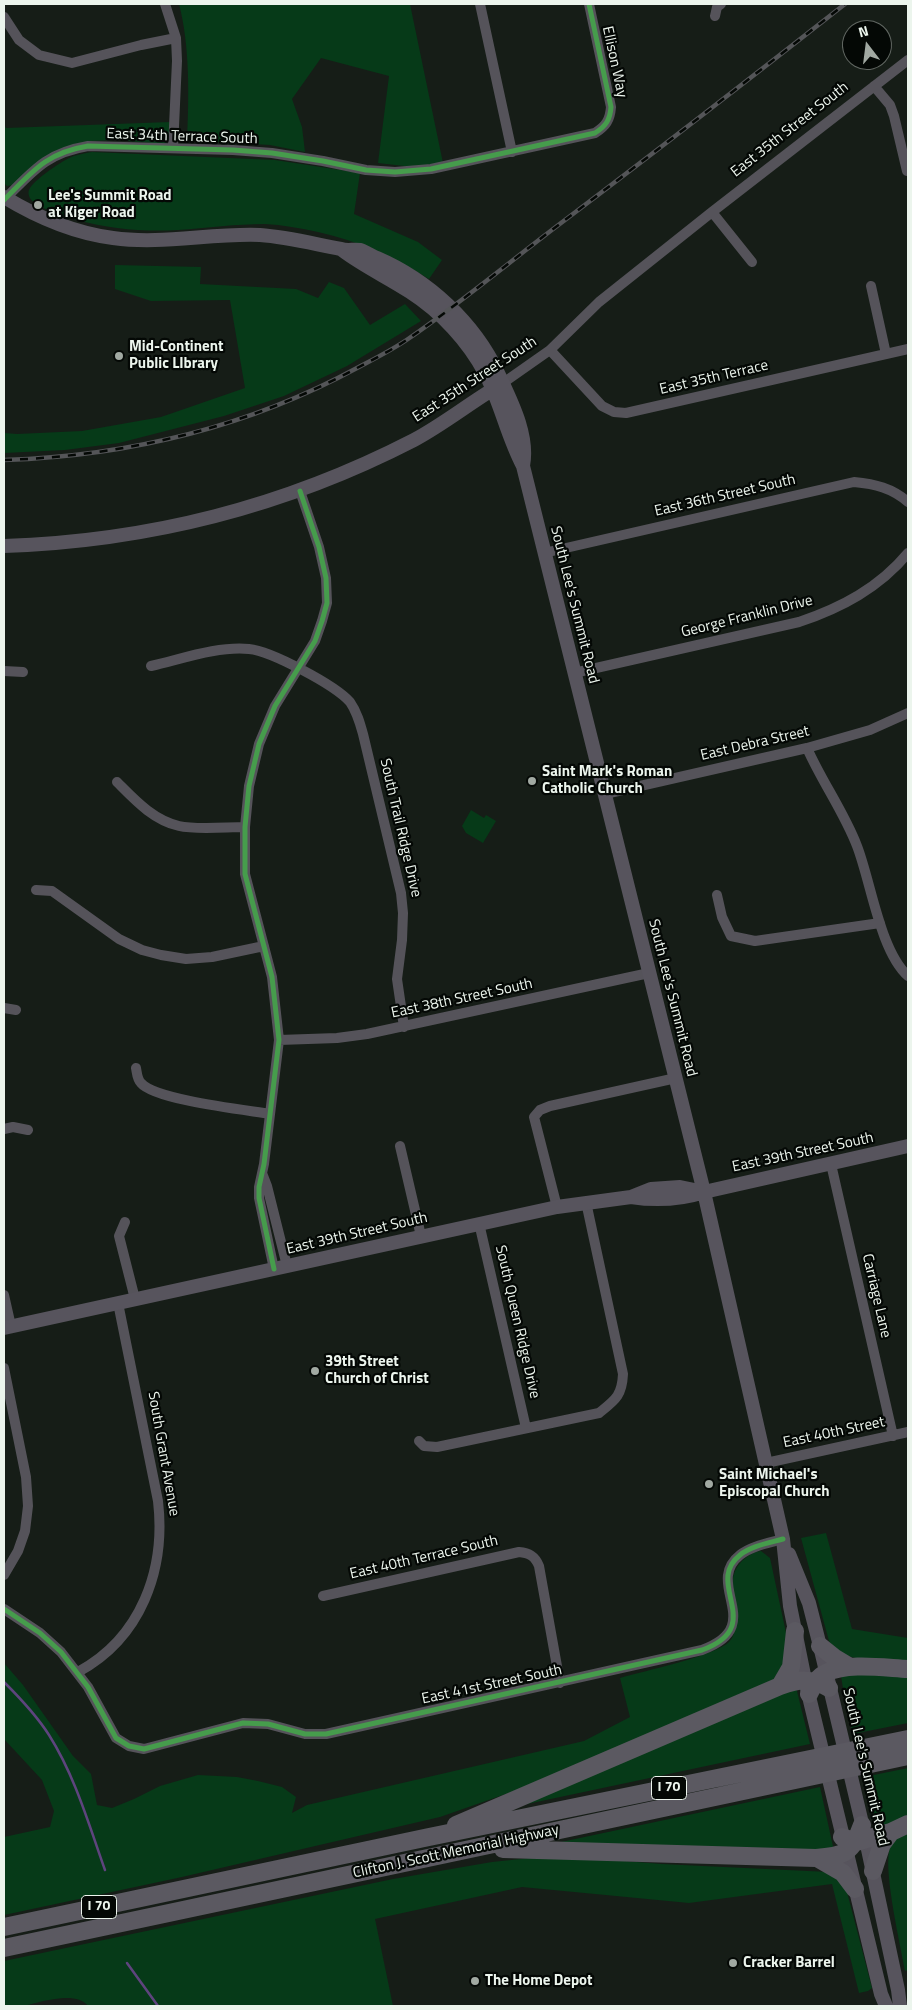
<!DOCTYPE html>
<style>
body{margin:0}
#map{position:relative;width:912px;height:2010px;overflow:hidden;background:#161d17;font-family:"Titillium Web",sans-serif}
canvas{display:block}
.frame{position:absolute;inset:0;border:5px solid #ecf5ed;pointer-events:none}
.north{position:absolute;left:842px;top:20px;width:50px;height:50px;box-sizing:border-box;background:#040805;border:1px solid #616762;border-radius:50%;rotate:345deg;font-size:14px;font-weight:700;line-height:20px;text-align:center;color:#ecf5ed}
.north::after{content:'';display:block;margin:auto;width:18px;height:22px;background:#a1a9a2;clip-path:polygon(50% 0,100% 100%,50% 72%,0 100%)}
</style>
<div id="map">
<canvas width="912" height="2010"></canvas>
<div class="frame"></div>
<div class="north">N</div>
</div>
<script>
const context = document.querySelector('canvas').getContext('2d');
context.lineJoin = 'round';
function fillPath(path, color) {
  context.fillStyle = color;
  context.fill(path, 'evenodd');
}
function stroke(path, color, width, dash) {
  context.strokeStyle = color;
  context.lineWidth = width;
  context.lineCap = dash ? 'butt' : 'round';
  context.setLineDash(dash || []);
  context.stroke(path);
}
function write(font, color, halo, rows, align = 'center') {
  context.font = font + ' "Titillium Web",sans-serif';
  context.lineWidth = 4.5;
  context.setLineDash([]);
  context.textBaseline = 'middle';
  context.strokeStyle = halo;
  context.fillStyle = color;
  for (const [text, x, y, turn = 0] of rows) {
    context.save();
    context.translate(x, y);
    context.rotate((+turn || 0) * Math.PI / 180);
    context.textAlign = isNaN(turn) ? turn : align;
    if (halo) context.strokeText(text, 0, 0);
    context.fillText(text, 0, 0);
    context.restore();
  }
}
const green = new Path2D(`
 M179 4H410L443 163 413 167 378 163 389 76 321 58 292 99 302 127 305 152 270 145 187 140C189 97 190 46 179 4Z
 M170 122 169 141 163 144 116 140 92 141 74 144 13 185 7 186 4 183V125L6 128Z
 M92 152 275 160 360 173 354 214 418 242 442 260 429 279C394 257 358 241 318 232 301 228 282 225 265 224 236 224 207 228 178 230 144 232 110 229 77 220 63 216 47 211 35 203 31 201 27 195 29 190 32 181 64 159 74 156 80 154 86 153 92 152Z
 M115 265 201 267 200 284 296 289 318 298 329 282 344 288 370 325 405 304 421 321 347 366 284 396 224 416 119 443 65 450 4 453V433L17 434 82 431 161 417 245 388 230 300 151 301 115 289Z
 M471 810 484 818 486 815 496 821 483 843 466 833 462 826Z
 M826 1533 852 1629 908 1638V1660C884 1660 842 1665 829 1641L801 1538Z
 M761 1551 770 1558 788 1642 780 1675 770 1682 523 1788 440 1817 182 1877 4 1915V1837L50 1827 54 1811 42 1780 4 1739V1663L23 1685 73 1756 91 1774 97 1805 112 1808 134 1799 160 1786 198 1775 237 1777 258 1781 282 1787 296 1797 292 1813 307 1805 584 1741 630 1717 620 1678C644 1671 714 1656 729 1642 747 1623 719 1585 741 1562 747 1556 753 1552 761 1551Z
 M844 1674 908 1676V1723L853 1734 851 1727 854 1725 845 1701 841 1676Z
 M796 1687 810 1744 513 1807Z
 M908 1768V1815C899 1820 887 1829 876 1826L864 1777Z
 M820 1787 834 1851 547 1845Z
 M908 1830V1970L905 1971C901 1946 881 1864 891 1845 894 1839 902 1835 908 1830Z
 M540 1857H577L661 1864 829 1872 838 1878 847 1892 872 1988 868 1991 859 1993 832 1884 689 1903 522 1887 375 1919 393 2006H88C77 1990 39 2002 24 2006 18 2008 10 2006 4 2006V1961L393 1879 492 1862Z`);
const stream = new Path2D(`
 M4 1682C20 1698 37 1716 49 1735 75 1776 89 1825 105 1870
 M127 1963 158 2006`);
const minor = new Path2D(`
 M165 4 176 38 177 61 173 148
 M480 4 512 152
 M715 16 717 7 721 4
 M4 17 19 40 39 55 72 63 141 45 176 38
 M874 86 890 105 894 116 907 171
 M4 200C33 171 46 153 88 146L233 150 272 153 323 161 366 170 395 172 431 169 595 133C606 126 610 120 611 107L589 4
 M712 212 752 262
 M871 286 886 354
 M550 350 602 406 614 412 626 413 908 349
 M503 383 550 350 599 302 712 212 908 60
 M544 553 854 482C875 484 892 488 908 502
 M151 666C182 659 217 646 249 649 271 651 335 685 350 702 357 712 360 723 363 734L401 893 403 913 402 940 397 979 404 1027
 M4 671 23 672
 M574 673 799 622C841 608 879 588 908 553
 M807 748C822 782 844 812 857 846 871 882 880 951 908 976
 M117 782C135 800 153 820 179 826 196 830 226 827 245 827
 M605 794 807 748 870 730 908 713
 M36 890 52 891 119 939 142 950 161 955 186 959 212 957 264 946
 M717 895 722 917 731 936 755 941 880 923
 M4 1008 16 1010
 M279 1040 337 1038 367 1034 649 973
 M136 1068C137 1073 137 1079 141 1083 155 1100 246 1110 270 1114
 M4 1129 13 1127 28 1130
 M400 1146 421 1236
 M831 1164 893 1436
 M262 1173 267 1186 287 1266
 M557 1207 534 1117 540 1110 550 1106 676 1078
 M125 1222 119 1236 135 1299
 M479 1223 526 1428
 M274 1269 259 1198V1187L264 1164 279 1040 272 977 245 874V827L249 786 259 744 275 706 315 641 322 621 327 603 326 578 319 547 300 491
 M4 1295 11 1326
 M4 1368 26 1477 28 1506 25 1531 18 1551 4 1575
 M419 1441 424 1446 437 1447 599 1413C615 1400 622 1396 623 1374L586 1202
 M766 1463 908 1432
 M323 1596 519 1552C529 1553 535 1556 539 1566L560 1683
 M4 1609 40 1633 61 1652 88 1687 116 1738 129 1746 144 1749 243 1723 268 1724 305 1734H326L702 1650C768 1626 703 1584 740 1555 751 1546 769 1543 783 1539
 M78 1672C141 1638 166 1570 158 1501L118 1303`);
const secondary = new Path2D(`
 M4 197C37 217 73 233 113 238 162 245 210 233 260 235 288 237 314 244 341 249 347 251 354 249 360 250 366 252 372 256 377 258 428 280 474 322 498 373 511 401 529 435 523 466
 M342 250C363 266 387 277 410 292 441 312 468 341 485 373 501 403 507 436 523 466L704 1192 783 1539 790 1606 805 1680 881 1994 886 2006
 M4 546C150 541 284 507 414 440 444 424 471 402 500 385
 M631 1197C657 1201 679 1200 704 1192L908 1146
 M4 1328 557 1207 631 1197 651 1189 680 1187 704 1192
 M789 1554 809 1603 820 1646 866 1840 898 1990 900 2006`);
const motorway = new Path2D(`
 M820 1646 835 1658 850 1667
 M780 1686 791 1667 795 1631
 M809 1694C813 1686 817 1677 826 1673 847 1662 885 1668 908 1669
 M456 1825 780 1686C800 1679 810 1678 829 1688
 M842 1837 856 1842 891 1832 908 1824
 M503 1849 816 1858C845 1856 852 1853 862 1825
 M817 1858 843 1873 855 1889
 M873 1871 882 1844 891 1832
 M4 1927 429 1837 908 1739
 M4 1948 908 1756`);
const rail = new Path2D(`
 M4 460C127 456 248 427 357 368 374 359 392 350 408 339 462 302 513 259 565 220 659 149 752 77 845 4`);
const cycleway = new Path2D(`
 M4 200C33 171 46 153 88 146L233 150 272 153 323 161 366 170 395 172 431 169 595 133C606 126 610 120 611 107L589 4
 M274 1269 259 1198V1187L264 1164 279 1040 272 977 245 874V827L249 786 259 744 275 706 315 641 322 621 327 603 326 578 319 547 300 491
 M4 1609 40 1633 61 1652 88 1687 116 1738 129 1746 144 1749 243 1723 268 1724 305 1734H326L702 1650C768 1626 703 1584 740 1555 751 1546 769 1543 783 1539`);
const markers = [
 [38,205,5,"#a1a9a2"],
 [119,356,5,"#a1a9a2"],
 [532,781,5,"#a1a9a2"],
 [315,1371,5,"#a1a9a2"],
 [709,1484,5,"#a1a9a2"],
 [733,1963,5,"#a1a9a2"],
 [475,1981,5,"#a1a9a2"]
];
const shields = [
 [669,1788,35],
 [99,1907,35]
];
const shieldNames = [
 ["I 70",669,1788],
 ["I 70",99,1907]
];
const streetNames = [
 ["Ellison Way",614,62,78],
 ["East 35th Street South",790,130,-38],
 ["East 34th Terrace South",182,137,2],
 ["East 35th Terrace",714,378,-13],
 ["East 35th Street South",475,380,-33],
 ["East 36th Street South",725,496,-13],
 ["South Lee's Summit Road",574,605,76],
 ["George Franklin Drive",747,617,-14],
 ["East Debra Street",755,744,-13],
 ["South Trail Ridge Drive",400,828,77],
 ["South Lee's Summit Road",672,998,76],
 ["East 38th Street South",462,999,-12],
 ["East 39th Street South",803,1153,-12],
 ["East 39th Street South",357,1234,-13],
 ["Carriage Lane",876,1296,77],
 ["South Queen Ridge Drive",517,1322,77],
 ["East 40th Street",834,1433,-12],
 ["South Grant Avenue",163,1454,80],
 ["East 40th Terrace South",424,1558,-13],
 ["East 41st Street South",492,1685,-12],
 ["South Lee's Summit Road",865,1767,77],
 ["Clifton J. Scott Memorial Highway",456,1852,-12]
];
const poiNames = [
 ["Lee's Summit Road",48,196],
 ["at Kiger Road",48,213],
 ["Mid-Continent",129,347],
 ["Public LIbrary",129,364],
 ["Saint Mark's Roman",542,772],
 ["Catholic Church",542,789],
 ["39th Street",325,1362],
 ["Church of Christ",325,1379],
 ["Saint Michael's",719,1475],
 ["Episcopal Church",719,1492],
 ["Cracker Barrel",743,1963],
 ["The Home Depot",485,1981]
];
fillPath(green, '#063a18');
stroke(stream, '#5e447e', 2.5);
stroke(minor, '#55535a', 10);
stroke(secondary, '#57545d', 14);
stroke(motorway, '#5b5961', 18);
stroke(rail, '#545558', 4.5);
stroke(rail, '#040805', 2.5, [8]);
stroke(cycleway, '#469c4c', 5);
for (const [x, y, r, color] of markers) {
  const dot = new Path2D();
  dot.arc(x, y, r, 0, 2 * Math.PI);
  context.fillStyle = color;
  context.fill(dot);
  stroke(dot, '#040805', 2);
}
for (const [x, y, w] of shields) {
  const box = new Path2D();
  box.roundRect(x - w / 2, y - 11.5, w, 23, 4);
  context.fillStyle = '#040805';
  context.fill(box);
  stroke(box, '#ecf5ed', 1);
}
write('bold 14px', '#ecf5ed', null, shieldNames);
write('15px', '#ecf5ed', '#040805', streetNames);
write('bold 15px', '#ecf5ed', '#040805', poiNames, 'left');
</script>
